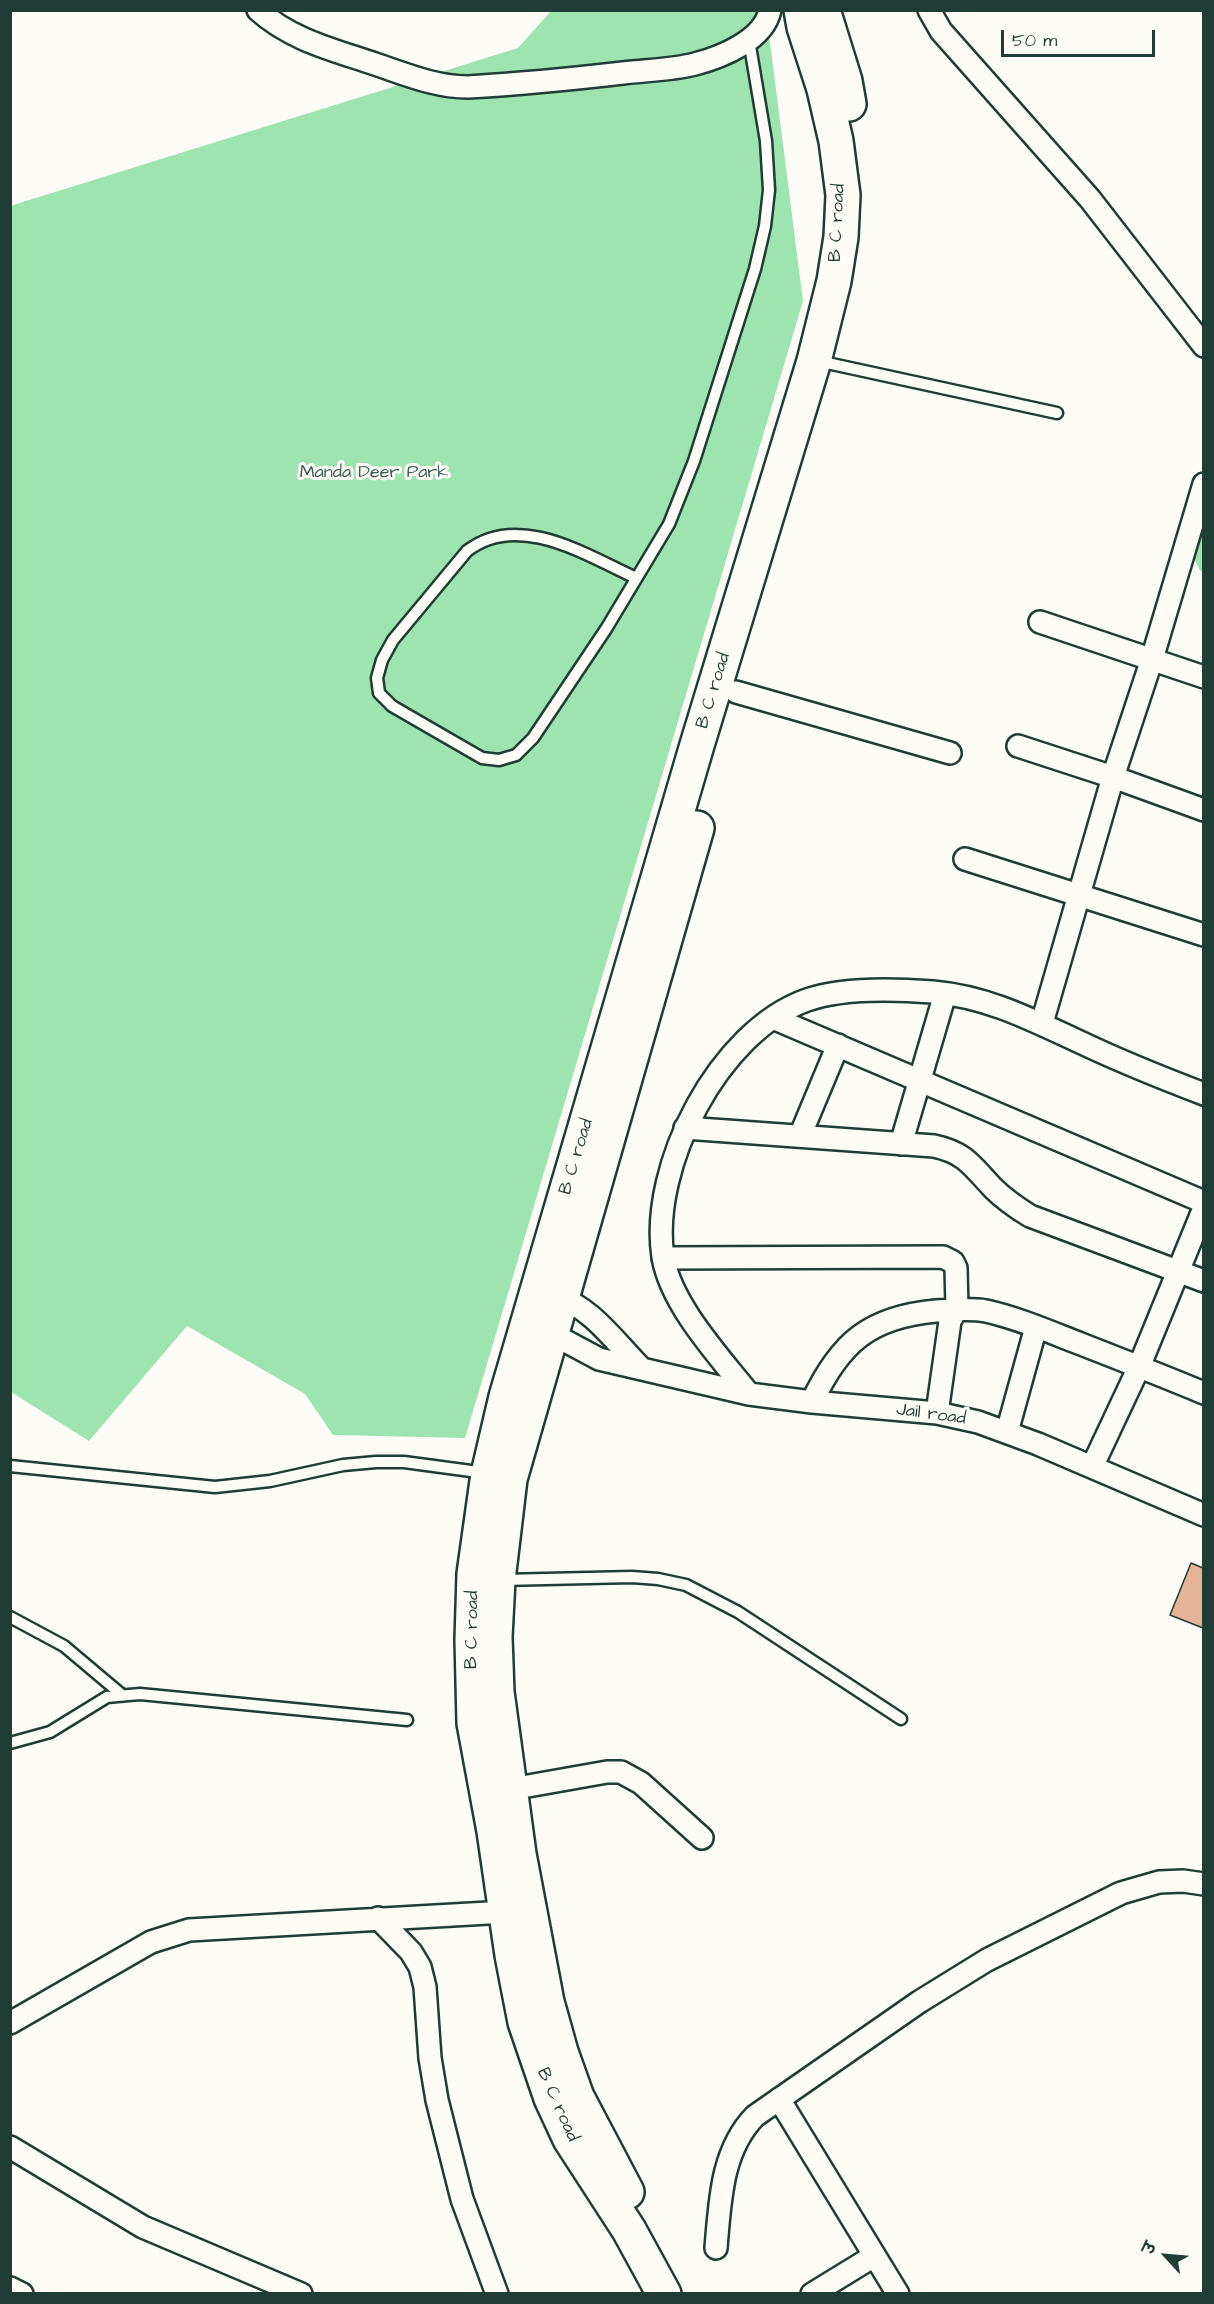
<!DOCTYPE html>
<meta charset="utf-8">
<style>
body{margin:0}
#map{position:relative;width:1214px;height:2304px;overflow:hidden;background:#fdfcf7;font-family:"Architects Daughter","Playpen Sans Deva",sans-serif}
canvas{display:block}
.frame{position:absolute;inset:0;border:12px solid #1f3d34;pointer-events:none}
.north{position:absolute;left:1136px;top:2226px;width:60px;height:60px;-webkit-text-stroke:4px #fdfcf7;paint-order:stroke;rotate:296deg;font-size:16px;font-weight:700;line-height:24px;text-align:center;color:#1f3d34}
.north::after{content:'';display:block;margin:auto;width:21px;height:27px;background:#1f3d34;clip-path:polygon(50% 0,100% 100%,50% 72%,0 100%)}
.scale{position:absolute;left:1001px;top:30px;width:154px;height:27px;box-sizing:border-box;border:3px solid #1f3d34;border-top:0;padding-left:8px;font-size:18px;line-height:21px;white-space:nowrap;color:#1f3d34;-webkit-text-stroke:4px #fdfcf7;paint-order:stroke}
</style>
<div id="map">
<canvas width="1214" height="2304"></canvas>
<div class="frame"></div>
<div class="north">उ</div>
<div class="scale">50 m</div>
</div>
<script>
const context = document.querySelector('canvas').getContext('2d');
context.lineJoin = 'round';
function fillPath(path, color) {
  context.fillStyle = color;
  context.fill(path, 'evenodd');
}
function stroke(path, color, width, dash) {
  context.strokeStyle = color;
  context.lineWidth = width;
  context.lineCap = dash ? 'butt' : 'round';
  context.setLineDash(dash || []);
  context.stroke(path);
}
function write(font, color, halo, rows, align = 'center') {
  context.font = font + ' "Architects Daughter",sans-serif';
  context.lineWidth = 6;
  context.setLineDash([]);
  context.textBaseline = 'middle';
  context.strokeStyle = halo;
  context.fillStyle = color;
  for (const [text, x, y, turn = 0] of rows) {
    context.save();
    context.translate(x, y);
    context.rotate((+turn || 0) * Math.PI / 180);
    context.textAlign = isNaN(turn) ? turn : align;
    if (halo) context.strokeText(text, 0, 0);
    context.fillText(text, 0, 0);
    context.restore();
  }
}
const green = new Path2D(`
 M551 11H766L803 301 465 1438 333 1435 305 1394 187 1326 89 1441 11 1392 10 206 518 48Z
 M1203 526V571H1200L1194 558Z`);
const building = new Path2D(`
 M1191 1563 1203 1568V1628L1170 1615Z`);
const lane = new Path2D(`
 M818 361 1057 413
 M636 578C586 555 518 511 467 551L393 640 382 660 377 678 379 693 392 706 482 758 499 760 516 755 533 738 606 629 669 524 694 461 755 269 765 226 769 190 766 141 749 40
 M10 1466 215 1487 270 1481 343 1465 376 1462H404L486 1473
 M502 1580 632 1577 658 1579 686 1585 738 1612 901 1719
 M10 1617 64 1646 121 1694
 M10 1743 50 1732 107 1697 140 1694 407 1720`);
const street = new Path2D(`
 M258 10C291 40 334 50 375 64 405 74 435 87 468 87 519 84 571 79 623 73 647 70 672 70 695 64 722 57 764 40 770 10
 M929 10 941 31 1090 199 1204 346
 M1040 622 1204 677
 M736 692 950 753
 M1018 746 1113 777 1204 810
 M965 859 1204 935
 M773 1018 1204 1202
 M1042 1023 1113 777 1152 659 1204 484
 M685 1128 934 1146C966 1153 972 1166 993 1188 1004 1199 1017 1208 1030 1216L1204 1281
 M800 1136 838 1045
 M901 1144 945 994
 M663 1258 943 1257 953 1262 956 1268 957 1309 950 1321 937 1413
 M552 1294C592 1307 614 1341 642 1369
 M543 1329 599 1359 749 1394 812 1402 937 1413 978 1422 1038 1444 1204 1515
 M749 1394C719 1356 671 1305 663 1257 649 1167 719 1031 807 1000 843 987 895 989 933 992 989 997 1032 1020 1082 1043 1122 1062 1162 1078 1204 1094
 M812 1402C840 1342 870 1317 936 1311 953 1310 969 1308 986 1311 1018 1318 1050 1332 1081 1344 1122 1360 1163 1376 1204 1393
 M1007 1432 1036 1327
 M1092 1467 1139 1367 1204 1208
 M511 1789 607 1772H621L641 1783 702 1838
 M378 1918 411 1952 420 1967 425 1987 430 2058 437 2100 462 2199 497 2294
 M10 2023 151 1942 189 1930 506 1912
 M779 2099 898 2294
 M10 2147 143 2227 301 2294
 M716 2248C720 2202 721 2151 755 2116L919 2002 987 1960 1121 1893 1159 1882 1183 1881 1204 1884
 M10 2288 22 2294
 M812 2294 874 2256`);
const primary = new Path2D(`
 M823 10 845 81 849 104
 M627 2192 577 2097 561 2052 547 2002 519 1854 497 1692 495 1637 498 1580 510 1479 697 828
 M664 2294 629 2230 570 2139 551 2098 525 2022 512 1955 494 1831 474 1723 472 1640 474 1574 488 1474 506 1397 697 745 814 361 834 281 841 237 843 195 836 141 824 89 804 27 801 10`);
const streetNames = [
 ["B C road",838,223,-87],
 ["B C road",714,691,-73],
 ["B C road",577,1157,-73],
 ["Jail road",931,1415,8],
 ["B C road",473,1630,-89],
 ["B C road",557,2105,66]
];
const parkNames = [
 ["Manda Deer Park",374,473]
];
fillPath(green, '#9ee4b1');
fillPath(building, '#e5b497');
stroke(building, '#1f3d34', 1.5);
stroke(lane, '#1f3d34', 15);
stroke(street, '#1f3d34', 26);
stroke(primary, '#1f3d34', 38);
stroke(lane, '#fdfcf7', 10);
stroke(street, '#fdfcf7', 21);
stroke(primary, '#fdfcf7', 33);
write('18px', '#1f3d34', '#fdfcf7', streetNames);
write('18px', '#385e4d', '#fdfcf7', parkNames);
</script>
